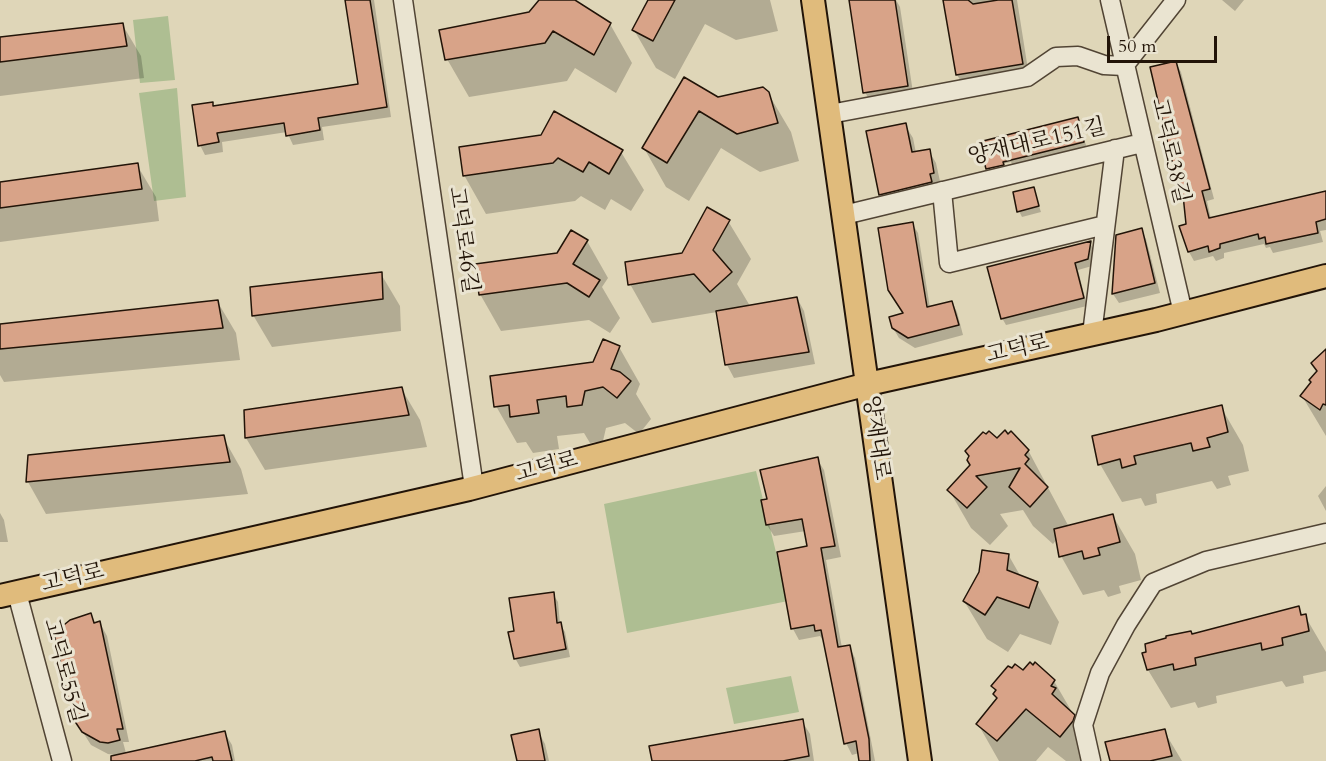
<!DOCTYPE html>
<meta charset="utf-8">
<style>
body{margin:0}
#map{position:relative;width:1326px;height:761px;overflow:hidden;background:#dfd6b8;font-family:Cardo,serif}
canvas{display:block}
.scale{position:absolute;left:1107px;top:36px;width:110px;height:27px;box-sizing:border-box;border:3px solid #221408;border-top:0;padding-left:8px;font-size:18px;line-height:21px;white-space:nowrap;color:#221408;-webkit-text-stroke:4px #eae4d1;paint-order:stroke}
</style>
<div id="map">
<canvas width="1326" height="761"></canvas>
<div class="scale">50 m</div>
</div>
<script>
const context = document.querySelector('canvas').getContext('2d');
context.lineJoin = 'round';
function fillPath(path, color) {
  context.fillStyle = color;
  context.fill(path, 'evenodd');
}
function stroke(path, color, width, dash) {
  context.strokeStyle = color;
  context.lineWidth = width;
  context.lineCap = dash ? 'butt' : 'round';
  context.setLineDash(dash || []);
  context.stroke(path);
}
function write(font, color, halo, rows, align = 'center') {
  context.font = font + ' Cardo,"Noto Serif KR",serif';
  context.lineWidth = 6;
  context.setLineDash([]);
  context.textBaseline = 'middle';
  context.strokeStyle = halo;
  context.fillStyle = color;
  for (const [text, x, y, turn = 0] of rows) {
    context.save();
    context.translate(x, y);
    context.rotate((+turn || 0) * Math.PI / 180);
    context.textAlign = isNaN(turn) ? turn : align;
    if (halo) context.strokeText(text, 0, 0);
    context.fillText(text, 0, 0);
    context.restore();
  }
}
const green = new Path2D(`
 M168 16 175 80 140 83 133 20Z
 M177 88 186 197 154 201 139 93Z
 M756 471 788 601 627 633 604 504Z
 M791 676 799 712 734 724 726 688Z`);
const shadow = new Path2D(`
 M347 0H374L391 117 322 127 324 140 293 145 287 132 222 142 223 152 205 155 200 145 214 108 360 86Z
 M541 0H572L610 24 632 63 616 93 575 68 567 81 469 97 447 59 530 13Z
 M650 0H770L778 31 736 40 705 24 675 79 656 68 634 30Z
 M858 0H896L900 7 914 99 872 105 865 92Z
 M945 0H1017L1029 76 964 86 957 75Z
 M1222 0H1244L1235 11Z
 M122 24 141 56 144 78 0 96V38Z
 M1176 63 1181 72 1214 199 1207 201 1211 219 1326 193V230L1320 231 1323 242 1273 253 1270 247 1266 248 1264 244 1224 253V258L1216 261 1213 256 1194 261 1189 252 1181 227 1188 226 1185 201 1182 195Z
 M685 79 718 99 768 93 791 132 799 161 760 172 721 148 689 201 666 187 644 148Z
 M1077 119 1087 148 991 175 988 170 1012 164 1011 162 987 167Z
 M905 125 913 138 916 153 929 151 936 163 941 186 888 207 881 194Z
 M542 136 621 152 644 190 631 211 611 199 605 210 581 196 575 201 486 214 464 175Z
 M137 165 156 197 159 221 0 242V183Z
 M1033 188 1041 212 1022 217 1019 211Z
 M728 221 751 259 737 284 750 306 797 298 804 311 815 364 734 378 727 365 717 312 652 323 630 284 683 254Z
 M912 223 918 233 930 308 952 302 957 312 963 335 915 348 899 338 893 328 905 314Z
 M1141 230 1146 239 1160 293 1119 303 1113 294 1117 236Z
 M587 241 608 278 602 287 620 318 610 333 589 320 501 331 480 294Z
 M1090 243 1094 250 1092 266 1078 270 1087 306 1006 325 1002 318Z
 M381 274 400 306 401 331 272 347 253 315Z
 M217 301 236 333 240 360 4 382 0 375V326Z
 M619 347 640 384 636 394 651 419 639 434 625 423 606 428 603 441 590 443 584 433 557 436 559 449 533 453 526 442 517 443 496 406 594 363Z
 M1326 351V436L1302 396 1318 372Z
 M401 388 420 420 427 447 265 470 246 438Z
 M1221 407 1243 445 1249 471 1228 476 1231 485 1217 489 1212 481 1156 494 1157 503 1145 506 1141 498 1122 502 1100 464Z
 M223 437 241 469 248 494 46 514 28 482 29 457Z
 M997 440 1028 450 1069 527 1113 516 1135 554 1141 580 1119 586 1121 593 1108 597 1104 590 1083 595 1061 556 1057 539 1053 544 1033 526 1023 510 1000 514 1008 526 990 545 971 528 949 490Z
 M817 459 824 470 841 557 826 560 842 648 849 646 855 658 875 761H861L859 753 852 755 846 743 824 642 820 636 799 640 793 629 808 547 806 531 774 536 767 525 763 501 768 500Z
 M1326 486V511L1318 496Z
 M0 513 4 520 8 542H0Z
 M1009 556 1021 577 1037 584 1059 622 1051 645 1020 634 1008 652 987 639 964 601Z
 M553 594 558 602 560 624 565 632 570 657 520 667 515 658V632Z
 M1298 607 1303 616H1305L1326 652V671L1303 676 1304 683 1286 687 1282 681 1216 696 1217 703 1198 708 1195 702 1171 708 1148 670 1144 654 1192 635Z
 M91 615 96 624 100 623 107 636 129 742H123L126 753 116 755 108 754 91 745 77 723 73 704 70 698Z
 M1024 672 1054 681 1076 719 1093 761H1066L1048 747 1036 761H999L978 724 998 699 993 686Z
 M802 721 810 734 814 761H653Z
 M538 731 545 744 549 761H518Z
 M1164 731 1182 761H1111Z
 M225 733 232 745 235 761H134Z`);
const building = new Path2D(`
 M345 0H370L387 107 318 118 320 130 286 136 284 123 217 133 219 142 198 146 192 105 213 102V106L358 84Z
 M539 0H575L611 23 594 55 553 31 545 43 445 60 439 30 529 12Z
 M648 0H675L653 41 632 30Z
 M849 0H895L908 86 863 93Z
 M943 0H968L973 4 998 0H1012L1023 64 956 75Z
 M123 23 127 46 0 62V37Z
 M1176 61 1210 189 1202 191 1209 218 1326 191V219L1316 222 1318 233 1266 244 1265 237 1259 239 1258 234 1220 244V248L1209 252 1208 246 1188 252 1179 226 1186 224 1183 195H1180L1150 67Z
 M684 77 718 97 763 87 769 92 778 123 737 134 699 111 667 163 642 148Z
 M554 111 623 150 609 174 589 162 583 172 558 158 553 163 463 176 459 147 541 135Z
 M1078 117 1084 142 1003 162 1004 165 986 169 979 142Z
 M906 123 912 152 930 149 934 173 930 174 932 182 879 195 866 131Z
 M138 163 142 189 0 208V182Z
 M1034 187 1039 206 1017 212 1013 192Z
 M707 207 730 220 713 250 732 272 710 292 694 274 628 285 625 262 682 253Z
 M913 222 927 307 952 301 959 325 908 338 892 328 889 317 903 313 888 290 878 228Z
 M1142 228 1155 283 1112 294 1116 235Z
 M571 230 588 240 573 264 600 280 589 297 567 283 479 295 475 264 557 253Z
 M1091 241 1088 259 1075 263 1084 298 1001 319 987 267Z
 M382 272 383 299 252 316 250 287Z
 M797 297 809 352 725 365 716 311Z
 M218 300 223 328 0 349V324Z
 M603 339 620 346 611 369 620 372 631 381 617 398 603 387 585 391 582 405 567 407 566 396 537 400 539 413 510 417 509 405 494 407 490 376 593 362Z
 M1326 349V405L1323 404 1320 410 1300 396 1311 382 1309 380 1317 371 1311 363Z
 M402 387 409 415 245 438 244 410Z
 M1222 405 1228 432 1207 438 1210 447 1193 451 1191 443 1134 456 1136 464 1122 468 1120 459 1098 465 1092 436Z
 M1005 430 1008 434 1011 431 1029 450 1025 455 1029 459 1025 464 1048 487 1030 507 1009 487 1020 468 976 476 987 487 967 508 947 490 970 465 967 460 969 456 965 451 983 432 986 434 989 431 997 438Z
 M224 435 230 462 26 482 28 455Z
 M818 457 835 546 821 548 838 647 850 645 869 739 870 761H859L856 741 844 744 821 630 815 631 814 625 791 629 777 552 807 546 802 519 766 525 761 500 767 499 760 470Z
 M1113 514 1120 542 1098 548 1100 555 1084 559 1082 551 1059 557 1054 529Z
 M982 550 1009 554 1007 570 1038 582 1029 608 997 597 985 615 963 601 979 572Z
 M554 592 557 623 561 622 566 649 514 659 508 632 514 631 509 598Z
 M1299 606 1301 615 1306 614 1309 631 1282 638 1283 645 1262 650 1261 643 1195 658 1196 665 1174 670 1173 664 1147 670 1142 653 1146 652 1145 644 1166 638V636L1191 631 1192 634Z
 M91 613 94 623 100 621 123 729H117L120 740 108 743 100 742 82 732 76 723 70 698H68L54 633 70 620Z
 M1030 662 1033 665 1035 662 1055 680 1051 686 1056 688 1052 694 1075 715 1073 721 1060 737 1026 709 997 741 976 724 997 698 993 694 996 690 991 686 1008 666 1012 668 1015 664 1023 670Z
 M803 719 809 756 783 761H652L649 746Z
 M539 729 545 761H517L511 735Z
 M1165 729 1172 756 1150 761H1110L1105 742Z
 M225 731 232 761H213L212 757 195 761H111V756Z`);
const minor = new Path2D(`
 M403 0 474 487
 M1110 0 1183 313
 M830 114 1027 77 1056 57 1078 56 1104 65 1124 66 1176 0
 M942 191 949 263 1105 225
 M844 215 1142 143
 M1092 334 1115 149
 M17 593 62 761
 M1091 761 1083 725 1100 673 1126 625 1153 583 1206 561 1326 533`);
const major = new Path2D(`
 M813 0 920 761
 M0 596 469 489 868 384 1156 320 1326 276`);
const streetNames = [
 ["양재대로151길",1037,143,-13],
 ["고덕로38길",1169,151,77],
 ["고덕로46길",462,240,82],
 ["고덕로",1018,350,-13],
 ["양재대로",875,438,82],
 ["고덕로",547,468,-15],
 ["고덕로",73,579,-13],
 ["고덕로55길",63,671,75]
];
fillPath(green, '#aebe92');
fillPath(shadow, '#0003');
fillPath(building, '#d8a388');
stroke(building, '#221408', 1.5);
stroke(minor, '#514434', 21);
stroke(major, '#221408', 26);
stroke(minor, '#eae4d1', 18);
stroke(major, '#e0bb7c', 22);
write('22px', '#221408', '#eae4d1', streetNames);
</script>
